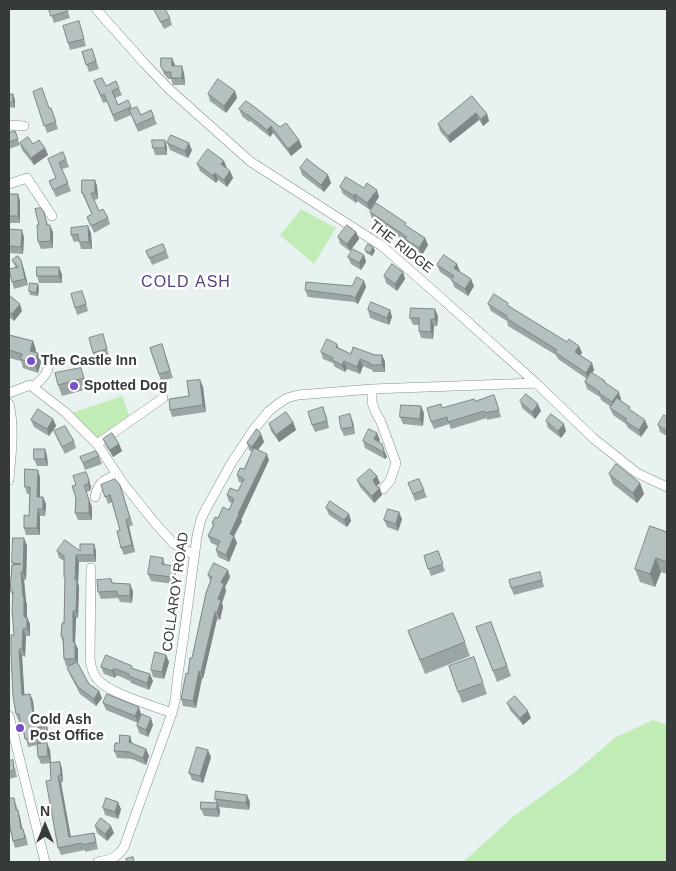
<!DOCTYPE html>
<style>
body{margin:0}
#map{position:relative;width:676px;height:871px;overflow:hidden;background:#e8f3f1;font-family:Helvetica,sans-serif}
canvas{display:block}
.frame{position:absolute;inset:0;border:10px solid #363a3a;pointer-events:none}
.north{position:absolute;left:20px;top:801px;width:50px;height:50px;-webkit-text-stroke:4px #fff;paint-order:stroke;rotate:0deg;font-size:14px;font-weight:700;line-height:20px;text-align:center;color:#363a3a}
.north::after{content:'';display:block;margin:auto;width:18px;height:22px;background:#363a3a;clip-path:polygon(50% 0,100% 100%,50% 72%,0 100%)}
</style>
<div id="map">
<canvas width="676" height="871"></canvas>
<div class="frame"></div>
<div class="north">N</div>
</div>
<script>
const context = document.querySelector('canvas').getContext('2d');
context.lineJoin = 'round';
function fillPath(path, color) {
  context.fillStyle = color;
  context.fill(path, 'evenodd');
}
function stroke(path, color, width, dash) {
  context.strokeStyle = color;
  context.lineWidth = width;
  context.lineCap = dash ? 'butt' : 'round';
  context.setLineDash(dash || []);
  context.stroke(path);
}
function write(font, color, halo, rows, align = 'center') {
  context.font = font + ' Helvetica,sans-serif';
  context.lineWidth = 5;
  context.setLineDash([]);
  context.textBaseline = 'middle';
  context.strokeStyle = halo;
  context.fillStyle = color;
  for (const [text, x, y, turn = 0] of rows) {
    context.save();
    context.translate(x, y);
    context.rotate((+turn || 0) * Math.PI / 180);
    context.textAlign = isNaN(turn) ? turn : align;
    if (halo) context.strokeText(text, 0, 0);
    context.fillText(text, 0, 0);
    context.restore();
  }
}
const green = new Path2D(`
 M301 209 336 228 314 264 280 235 296 216Z
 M122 396 129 415 96 440 71 413Z
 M653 720 667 725V862H463L514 816 575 772 616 737Z`);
const minor = new Path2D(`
 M96 9 144 63 169 89 251 162 382 246 439 296 536 383 593 438 637 473 667 487
 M9 125 24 126
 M9 184 27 178 52 216
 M33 387C42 379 51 372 48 359
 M372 389V402L375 411 381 422 396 463 390 481 383 489
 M9 393 30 385 65 412 97 444 123 483 155 523 174 544 195 555
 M9 404C15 429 11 454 9 480
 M97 444 163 398
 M95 497C98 481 104 481 117 474
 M91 568 90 659C91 668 93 675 99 681 112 694 154 706 172 713
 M9 716 45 862
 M98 862C110 860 117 858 124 847L172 713 175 701 178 674 184 634 197 536 201 519 207 507 232 462 254 429 269 411 278 404 287 398 298 395 372 389 536 383`);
const wall = new Path2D(`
 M49 9H67L70 18 54 23Z
 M154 9 170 18 172 25 164 29Z
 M79 21 86 46 70 50 68 43Z
 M92 49 99 69 89 72 82 52Z
 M172 58 175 66 184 73 185 85H173L171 79H168L164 74 161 67Z
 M94 81 106 86 116 81 122 95 115 98 118 105 128 100 132 109 141 115 151 110 157 124 138 132 131 115 115 122 107 102 103 103Z
 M235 91 237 98 226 113 210 101 208 94Z
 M33 92 49 108H51L58 129 47 133Z
 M9 94H13L15 100V108L9 107Z
 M472 96 487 114 489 121 483 126 479 120 450 143 440 131 438 124Z
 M239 109 280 127 299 140 302 147 291 156 273 133 270 137 250 121 249 122 242 116Z
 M15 131 20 145 9 149V133Z
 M20 143 33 144 45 148 48 155 34 165 22 150Z
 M167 143 192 150 188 158 170 150Z
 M167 147V155H155L153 148Z
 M48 159H66L69 167 62 169 71 191 56 197 49 181 56 178Z
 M224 161 226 168 230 171 233 178 227 187 218 180 216 183 200 171 197 164Z
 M300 168 328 175 331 183 324 192 302 175Z
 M95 180 97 186 98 199 94 200 99 211 108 218 110 224 94 233 87 217 92 215 82 193Z
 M340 187 364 188 379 197 370 210 357 201 356 203 343 194Z
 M9 194 20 201V223H9Z
 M44 212 48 225 53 232V248L41 249 38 242 39 225Z
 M370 212 408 227 425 238 428 245 422 255 408 246 406 242 372 220Z
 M88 226 91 233 92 249H81L79 241 74 242 71 235Z
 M9 229 24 237 23 254 9 253Z
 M356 232 359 239 350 251 340 244 338 237Z
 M163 244 169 258 152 265 146 251Z
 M373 247 375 251 372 256 366 253 365 250Z
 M364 255 366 262 361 270 351 264 348 257Z
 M12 260 23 266 28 285 14 289 12 282 16 268Z
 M457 264 459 272 474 286 468 296 454 287 452 280 440 272 437 265Z
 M59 267 62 275V283H39L37 276Z
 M403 272 405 279 397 291 386 283 384 276Z
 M364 281 366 287 358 304 354 302 308 297 305 290 352 286Z
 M38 284 39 288 38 296 30 295 29 291Z
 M9 295 22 311 14 321 9 317Z
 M85 298 88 311 77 315 75 308Z
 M488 304 510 307 567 342 579 346 582 353 580 355 592 363 594 370 592 373 605 381 606 384 621 399 620 401 648 427 641 437 628 428 626 424 613 415 610 408 611 407 601 400 600 397 587 389 585 382 587 379 558 359 556 355 508 326 507 321 491 311Z
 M368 310H390L392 317 389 325 370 318Z
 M438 316 437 326H434L433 339 421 338 419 331V325H413L410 318Z
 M103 334 109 356 96 360 93 353Z
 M9 335 33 341 36 350V353L41 362 38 373 23 368 21 361 9 358Z
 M162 344 173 378 161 381 150 348Z
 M337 344 339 348 351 354 382 355 385 362V372H373L372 370 363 366 360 374 347 369 345 372 335 367 333 363 323 359 321 352Z
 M85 378 88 389 62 396 58 385Z
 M200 380 203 387 206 412 172 417 170 410 189 396Z
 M475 401 497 403 501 417 487 420V418L451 429 449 424 434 429 431 422 442 408Z
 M520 401 541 411 535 419 522 408Z
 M424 413 423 426 403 424 400 417Z
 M326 414 329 428 315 432 312 425Z
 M667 417V436L660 432 658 425Z
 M53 419 56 426 49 436 34 427 31 420Z
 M546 421 566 431 561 438 548 428Z
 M293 422 296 430 279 442 271 431 269 424Z
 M353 422 355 434 344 436 341 429Z
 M54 431 74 441 76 448 65 454 57 438Z
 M261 434 264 442 258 449 269 460 241 520 242 521 234 536 237 543 229 562 218 557 216 550 218 546 211 543 208 536 213 526 212 523 229 510 232 503 229 502 227 495 238 491 242 483 239 482 237 475 244 469 252 452 249 450 247 443Z
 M103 439 119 444 122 451 113 457 106 446Z
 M380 440 379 442 387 457 385 459 365 448 363 441Z
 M45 449 47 456 48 466H37L34 459Z
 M99 456 102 464 85 470 80 457Z
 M86 472 91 487 90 491 86 492 92 507V520H78L75 513 76 485Z
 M609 474 640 483 644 494 637 503 613 484Z
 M377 476 380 483 376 486 382 495 374 503 360 487 357 480Z
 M40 477V497H43L46 504 45 516H40V535H26L24 528 29 516 30 494H27L25 487Z
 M419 479 427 497 415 501 408 483Z
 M101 485H120L133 525 129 527 135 552 124 555 121 548 120 530 112 502 108 504Z
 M326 508 349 514 351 521 347 527 329 515Z
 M402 519 398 531 387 527 384 520Z
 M667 532V574L661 572 655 587 640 582 635 569Z
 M24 538 27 546 26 580H24L26 601 27 605V617L30 624V636H26L25 657 22 656 24 695 30 694 33 701 35 720 45 718 49 734 40 735 41 744 47 743 50 750 51 763 60 762 62 769 63 782 61 783 71 837 94 833 98 849 85 852V850L61 855 58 848 50 763 41 764 38 757 37 745 28 747 25 735H24L21 728 20 722H19L16 714 14 635 13 596 11 592V579L13 565 12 563Z
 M94 544 96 551V562H79L78 583 79 587 78 618H76L75 643 78 649V664L89 684 102 698 96 706 80 694 70 675 67 668 71 666H66L64 659 63 643 61 636 64 623 65 580 64 577V561L59 558 57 551H80Z
 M438 551 445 571 431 576 424 556Z
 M163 558 165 565 176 573 174 584 151 581 148 574Z
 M208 575 230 577 225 587 226 591 222 603 223 607 220 620 217 619 203 679 202 678 196 708 183 706 181 699 192 658 210 581Z
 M111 579 113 583 133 591 132 603 120 602 118 598 101 599 98 592Z
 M542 579 544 587 514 595 511 588Z
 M491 622 511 676 497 682 476 627Z
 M408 631 465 642 470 656 425 674Z
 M166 655 169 662 164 679 153 677 151 670Z
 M474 657 487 694 462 703 449 666Z
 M101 667 132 668 153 681 149 690 131 683 130 681 119 676H116L115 678 104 674Z
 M103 703 141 714 138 723 106 710Z
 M507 703 531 718 523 725 510 710Z
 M153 725 148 737 139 733 137 726Z
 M130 736 132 744 146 749 149 756 146 765 132 759 117 758 114 751 119 743Z
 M211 757 203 783 192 780 189 773Z
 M9 761 15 768 17 777 9 779Z
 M9 798H14L20 817 22 829 26 836 28 845 15 848 13 841 10 829 9 830Z
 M215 799 250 802 249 810 218 807 220 810 219 817 204 816 201 809 216 803Z
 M103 808 121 809 118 819 105 815Z
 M95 826 114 833 107 841 97 833Z`);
const shadedWall = new Path2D(`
 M172 58 175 65V73L172 66Z
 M182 66 184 73 185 85 182 78Z
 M235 91 237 98 226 113 224 106Z
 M13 94 15 100V108L13 102Z
 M476 113 479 120 450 143 448 136Z
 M487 114 489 121 483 126 481 119Z
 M271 126 273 133 270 137 267 130Z
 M165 140 167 147V155L165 148Z
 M299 140 302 147 291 156 288 149Z
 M189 143 192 150 188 158 185 151Z
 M45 148 48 155 34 165 31 158Z
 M224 161 227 168 224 172 221 164Z
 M230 171 233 178 227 187 224 180Z
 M215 173 218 180 216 183 213 176Z
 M328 175 331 183 324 192 321 185Z
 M95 180 97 186 98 199 95 193Z
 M377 190 379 197 370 210 367 203Z
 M18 194 20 201V223L18 216Z
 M355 194 357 201 356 203 354 196Z
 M50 225 53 232V248L51 241Z
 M88 226 91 233 92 249 89 242Z
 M22 230 24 237 23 254 21 247Z
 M356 232 359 239 350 251 347 244Z
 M425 238 428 245 422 255 419 248Z
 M373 247 375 251 372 256 370 253Z
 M364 255 366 262 361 270 359 263Z
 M21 260 23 266 28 285 25 279Z
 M457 264 460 271 457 275 454 268Z
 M59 267 62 275V283L59 276Z
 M403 272 405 279 397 291 395 284Z
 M471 279 474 286 468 296 465 289Z
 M364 281 366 287 358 304 355 298Z
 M38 284 39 288 38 296 36 293Z
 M20 304 22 311 14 321 12 314Z
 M435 309 438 316 437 326 435 319Z
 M390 310 392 317 389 325 387 318Z
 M431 319 434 326 433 339 431 332Z
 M33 341 36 350 33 360 30 351Z
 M579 346 582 353 577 359 575 352Z
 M38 353 41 362 38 373 34 364Z
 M382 355 385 362V372L382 365Z
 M360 359 363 366 360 374 357 367Z
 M344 361 347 369 345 372 342 365Z
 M592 363 594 370 588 380 586 373Z
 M200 380 203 387 206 412 203 405Z
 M619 392 621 399 615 409 612 402Z
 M538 404 541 411 535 419 532 412Z
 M421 406 424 413 423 426 420 419Z
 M350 414 353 422 355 434 353 427Z
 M53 419 56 426 49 436 47 429Z
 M645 420 648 427 641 437 639 430Z
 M293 422 296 430 279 442 276 435Z
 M564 424 566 431 561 438 558 431Z
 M377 433 380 440 376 446 374 439Z
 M261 434 264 442 255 454 252 447Z
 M119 444 122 451 113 457 110 450Z
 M45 449 47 456 48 466 45 459Z
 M384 450 387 457 385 459 383 452Z
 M267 454 269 460 241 520 242 521 234 536 237 543 229 562 226 555 230 534 238 514Z
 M38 470 40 477V504L37 497Z
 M377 476 380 483 375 487 373 480Z
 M89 480 91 487 90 491 88 484Z
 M640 483 644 494 637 503 633 493Z
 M380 488 382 495 374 503 372 496Z
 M43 497 46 504 45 516 43 509Z
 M89 500 92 507V520L89 513Z
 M38 509 40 516V535L37 528Z
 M399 512 402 519 398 531 396 524Z
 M349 514 351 521 347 527 344 520Z
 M126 520 129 527 135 552 132 545Z
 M24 538 27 546 26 580 23 573Z
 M94 544 96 551V562L94 555Z
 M76 555 79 562 78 583 79 587 78 618 76 611Z
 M656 558 661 572 655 587 650 574Z
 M173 566 176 573 174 584 171 577Z
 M228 570 230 577 225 587 226 591 222 603 223 607 220 620 217 613 218 599 221 582Z
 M21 572 24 580 26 601 27 605V624L24 617 23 597Z
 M130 584 133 591 132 603 130 596Z
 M73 611 76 618 75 643 78 649V666L75 659 73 642Z
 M215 612 217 619 203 679 201 672Z
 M27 617 30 624V636L27 628Z
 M23 629 26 636 25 657 22 649Z
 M19 649 22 656 25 703 22 695Z
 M166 655 169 662 164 679 162 672Z
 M113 669 116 676 115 678 112 671Z
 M199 671 202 678 196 708 193 701Z
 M150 674 153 681 149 690 147 683Z
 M99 691 102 698 96 706 94 699Z
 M30 694 33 701 36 728 34 720Z
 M139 707 141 714 138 723 135 716Z
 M528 711 531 718 523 725 520 718Z
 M45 718 49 734 46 726Z
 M151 718 153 725 148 737 146 730Z
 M37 728 40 735 41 745 38 737Z
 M130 736 132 743V749L129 742Z
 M47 743 50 750 51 763 48 756Z
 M146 749 149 756 146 765 143 758Z
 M208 750 211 757 203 783 200 776Z
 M60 762 62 769 63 782 61 775Z
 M58 776 61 783 72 844 69 837Z
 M247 795 250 802 249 810 246 803Z
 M118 802 121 809 118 819 115 812Z
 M217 803 220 810 219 817 217 809Z
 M18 810 20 817 24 836 21 829Z
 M111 826 114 833 107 841 105 834Z`);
const building = new Path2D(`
 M49 9H67L68 11 51 16Z
 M154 9H165L170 18 161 22Z
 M79 21 84 39 68 43 63 26Z
 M92 49 96 61 86 65 82 52Z
 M161 58H172V66H182V78H171V72H165L161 67Z
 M102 78 106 86 116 81 119 88 112 91 118 105 128 100 131 107 113 115 104 94 101 96 94 81Z
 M218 79 235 91 224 106 208 94Z
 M42 88 49 108H51L56 122 44 126 33 92Z
 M9 94H13V102H9Z
 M472 96 487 114 481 119 476 113 448 136 438 124Z
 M246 101 256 108 280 127 286 123 299 140 288 149 271 126 267 130 247 114V115L239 109Z
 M137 107 141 115 151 110 154 117 136 125 129 110Z
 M15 131 18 139 9 142V133Z
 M171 135 189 143 185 151 167 143Z
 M28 137 33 144 39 140 45 148 31 158 20 143Z
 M152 140H165V148H153Z
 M208 149 224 161 221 164 230 171 224 180 215 173 213 176 197 164Z
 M63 152 66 159 59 163 68 183 53 190 49 181 56 178 48 159Z
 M307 159 328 175 321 185 300 168Z
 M346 177 364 188 367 183 377 190 367 203 355 194 354 196 340 187Z
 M82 180H95V193H91L99 211 103 209 108 218 91 226 87 217 92 214 83 193H82Z
 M9 194H18V216H9Z
 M376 203 406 223 405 225 425 238 419 248 405 239 407 237 370 212Z
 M41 208 44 212 47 225H50L51 241 38 242 37 225H39L35 209Z
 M347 225 356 232 347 244 338 237Z
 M88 226 89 242H79L78 234 71 235V228Z
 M9 229 22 230 21 247 9 246Z
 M163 244 166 251 149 258 146 251Z
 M368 244 373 247 370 253 365 250Z
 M353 249 364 255 359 263 348 257Z
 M444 255 457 264 454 268 471 279 465 289 451 280 454 276 437 265Z
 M18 256 21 260 25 279 12 282 9 269 18 267 12 260Z
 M392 264 403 272 395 284 384 276Z
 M37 267H59V276H37Z
 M357 277 364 281 355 298 351 296 305 290 306 282 352 286Z
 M30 283 38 284 36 293 29 291Z
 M82 291 86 304 75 308 71 294Z
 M494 294 508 303 507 305 567 342 569 339 579 346 575 352 592 363 586 373 555 352 557 350 506 318 507 316 488 304Z
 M9 295 20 304 12 314 9 312Z
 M371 302 390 310 387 318 368 310Z
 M411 308 435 309V319H431V332L419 331V318H410Z
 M103 334 107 349 93 353 89 338Z
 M9 335 33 341 30 351 38 353 34 364 20 359 22 354 9 350Z
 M327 339 337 344 336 347 351 354 353 347 375 355H382V365H370V363L360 359 357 367 344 361 342 365 332 360 333 358 321 352Z
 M162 344 170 371 159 374 150 348Z
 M81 368 84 378 58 385 55 373Z
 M591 372 605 381 604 382 619 392 612 402 599 393 600 392 585 382Z
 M200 380 203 405 170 410 169 399 189 396 187 381Z
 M526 394 538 404 532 412 520 401Z
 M494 395 499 410 485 413 484 411 448 422 447 417 431 422 427 408 441 404 442 408 474 399 475 401Z
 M617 398 630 407 629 409 645 420 639 430 625 421 627 419 610 408Z
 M401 405 421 406 420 419 400 417Z
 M323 407 327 421 312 425 308 412Z
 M38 409 53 419 47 429 31 420Z
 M286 412 293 422 276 435 269 424Z
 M350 414 353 427 341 429 339 417Z
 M551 414 564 424 558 431 546 421Z
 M664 415 667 417V431L658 425Z
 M65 426 74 441 62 447 54 431Z
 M257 429 261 434 252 447 247 443Z
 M369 429 377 433 374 439 382 444 384 450 383 452 363 441Z
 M112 433 119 444 110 450 103 439Z
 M254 448 267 454 238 514H239L230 534 234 536 226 555 216 550 220 541 208 536 214 524 212 523 215 517 218 518 223 507 229 510 234 499 227 495 230 488 238 491 244 479 237 475 240 468 244 469Z
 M34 449H45V459H34Z
 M96 451 99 456 83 463 80 457Z
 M616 464 640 483 633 493 609 474Z
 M25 469 38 470 37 497H43V509H38L37 528H24V515L29 516 30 487H25Z
 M370 469 377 476 373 480 376 486 380 488 372 496 357 480Z
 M86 472 89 480 88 484 84 485 89 500V513H75L76 498 72 486 76 485 73 476Z
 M115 479 120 485 130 518 126 520 132 545 121 548 117 531 120 530 110 495 105 497 101 485Z
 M419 479 424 490 413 494 408 483Z
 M330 501 349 514 344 520 326 508Z
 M388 509 399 512 396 524 384 520Z
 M650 526 667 532V536L666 541H667V562L656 558 650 574 635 569Z
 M13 538H24L23 573 21 572 23 597H24V617H27V628L23 629 22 649H19L22 695 30 694 34 720 45 718 46 726 37 728 38 737 25 739 23 727 21 728 19 714H16L13 696 11 654V635H14L12 610 13 592H11L10 579H11L12 565 21 564 12 563Z
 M65 540 80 551V544H94V555H76L75 580H77L76 611H73V642H75V659H64L63 637 61 636 62 623H64L65 577H64V556L57 551Z
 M438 551 443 564 428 569 424 556Z
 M151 556 163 558 162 564 173 566 171 577 148 574Z
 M214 563 228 570 221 582 224 584 218 599 221 600 217 613 215 612 201 672 199 671 193 701 181 699 186 673 188 674 190 658H192L206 593 212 577 208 575Z
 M540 572 542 580 511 588 509 580Z
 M111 579 112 583 130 584V596L117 595V591L98 592 97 580Z
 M453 613 465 642 420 660 408 631Z
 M491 622 507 666 493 671 476 627Z
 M155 652 166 655 162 672 151 670Z
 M106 655 132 666 131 668 150 674 147 683 129 676V674L116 669H113L112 671 101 667Z
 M474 657 483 683 458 692 449 666Z
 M77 662 89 684 99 691 94 699 78 687 67 668Z
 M107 694 139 707 135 716 103 703Z
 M515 696 528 711 520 718 507 703Z
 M142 714 151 718 146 730 137 726Z
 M120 735 130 736 129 742 146 749 143 758 129 752 114 751 115 743H119Z
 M47 743 48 756 38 757 37 744Z
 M197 747 208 750 200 776 189 773Z
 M13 760 14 770 9 772V761Z
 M60 762 61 775 58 776 69 837 94 833 96 842 83 845 82 843 58 848 46 781 51 780 50 763Z
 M216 791 247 795 246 803 215 799Z
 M9 798H14L16 810H18L21 829H23L25 838 13 841 9 822Z
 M106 798 118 802 115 812 103 808Z
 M201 802 217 803V809H201Z
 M101 818 111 826 105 834 95 826Z
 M133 857 134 862H127L126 859Z`);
const markers = [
 [31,361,5,"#7750c9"],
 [74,386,5,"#7750c9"],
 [20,728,5,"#7750c9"]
];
const streetNames = [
 ["THE RIDGE",401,247,38],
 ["COLLAROY ROAD",176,592,-82]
];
const poiNames = [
 ["The Castle Inn",41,361],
 ["Spotted Dog",84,386],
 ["Cold Ash",30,720],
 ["Post Office",30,736]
];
const quarterNames = [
 ["COLD ASH",186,283]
];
fillPath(green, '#c1ecb5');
stroke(minor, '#858f8d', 10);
stroke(minor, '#fff', 9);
fillPath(wall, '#9ca5a6');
fillPath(shadedWall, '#7f8687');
fillPath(building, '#b5c0c1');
stroke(building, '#7f8687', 1);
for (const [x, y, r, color] of markers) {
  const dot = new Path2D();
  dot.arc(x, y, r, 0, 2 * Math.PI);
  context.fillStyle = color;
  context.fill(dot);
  stroke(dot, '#fff', 2);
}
write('14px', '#363a3a', '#fff', streetNames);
write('bold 14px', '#363a3a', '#fff', poiNames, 'left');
context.letterSpacing = '1px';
write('16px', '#53427f', '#fff', quarterNames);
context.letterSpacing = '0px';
</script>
